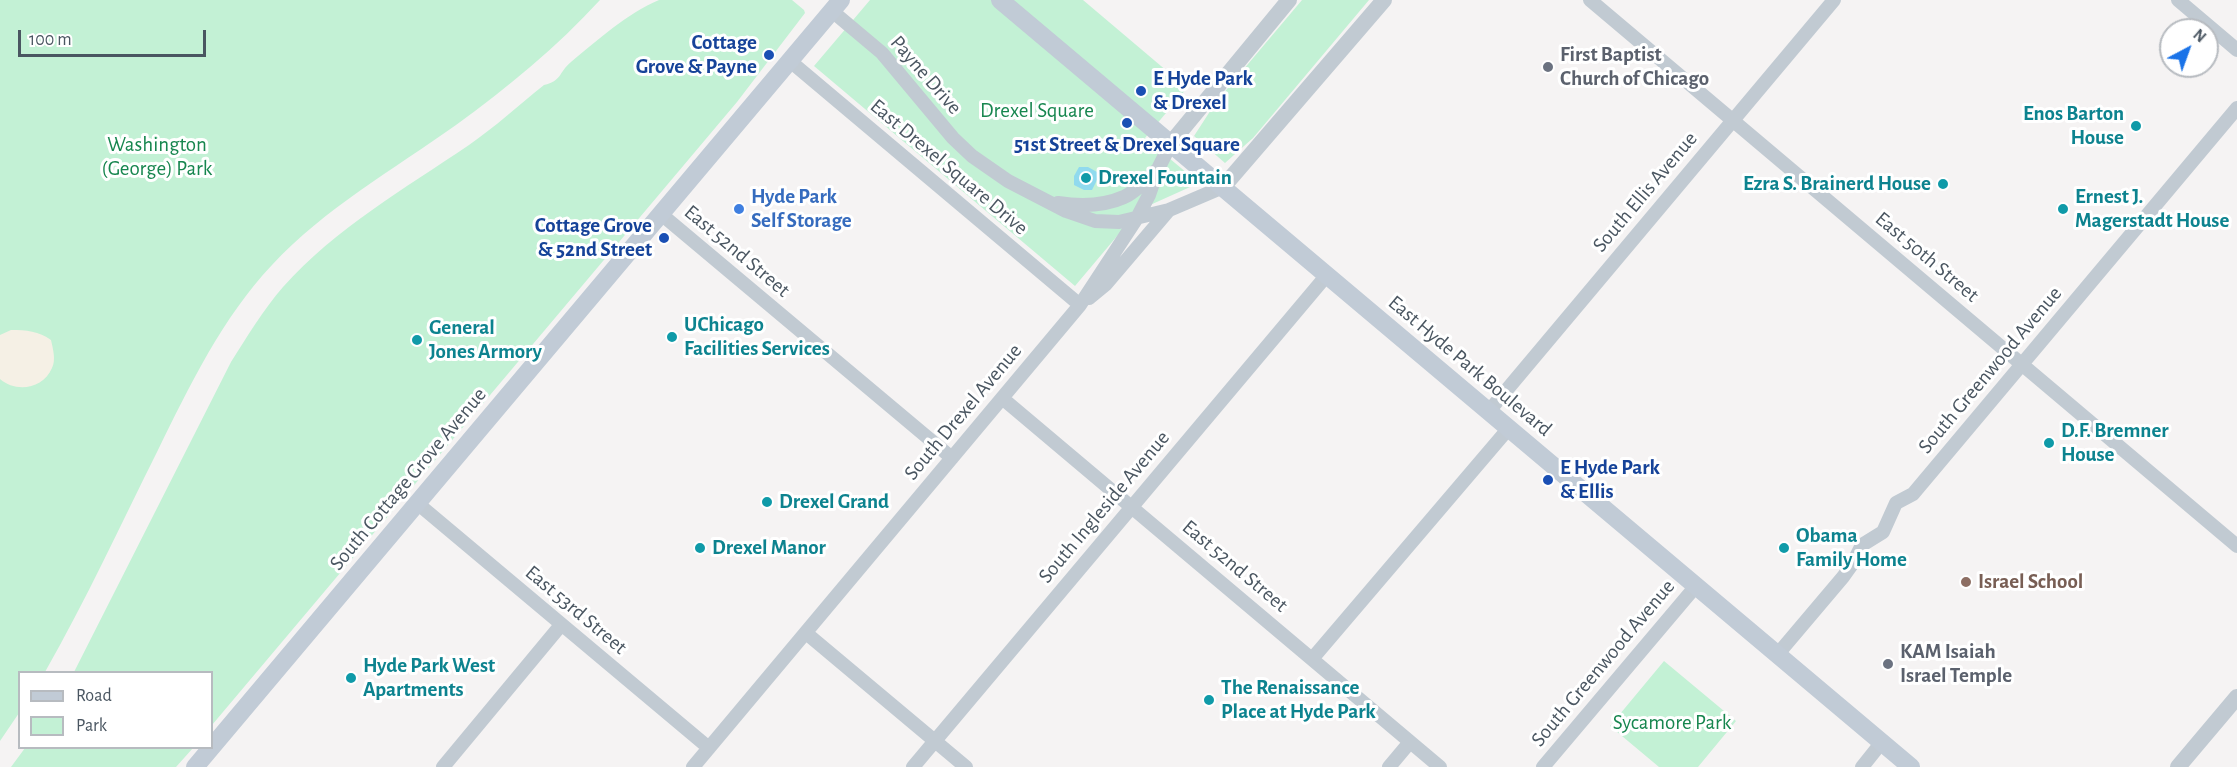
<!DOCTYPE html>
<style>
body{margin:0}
#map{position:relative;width:2237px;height:767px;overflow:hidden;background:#f5f3f3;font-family:"Alegreya Sans",sans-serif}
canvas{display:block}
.legend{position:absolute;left:18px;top:671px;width:195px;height:78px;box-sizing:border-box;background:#fff;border:2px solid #b7bbc0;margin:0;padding:8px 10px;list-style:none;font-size:18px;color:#4a5661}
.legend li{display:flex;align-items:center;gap:12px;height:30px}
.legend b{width:30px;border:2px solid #b7bbc0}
.north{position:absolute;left:2159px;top:18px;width:60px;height:60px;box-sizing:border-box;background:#fff;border:2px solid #b7bbc0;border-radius:50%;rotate:41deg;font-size:16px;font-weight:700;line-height:24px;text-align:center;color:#4a5661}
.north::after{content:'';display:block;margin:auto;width:21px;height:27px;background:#1a73e8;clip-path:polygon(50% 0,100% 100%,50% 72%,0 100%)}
.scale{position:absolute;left:18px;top:30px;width:188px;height:27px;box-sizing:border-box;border:3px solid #4a5661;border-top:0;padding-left:8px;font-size:18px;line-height:21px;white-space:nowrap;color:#4a5661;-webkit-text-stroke:4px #fff;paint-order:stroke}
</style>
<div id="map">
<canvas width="2237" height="767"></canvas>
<ul class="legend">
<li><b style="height:8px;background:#c1cbd6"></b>Road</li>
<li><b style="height:16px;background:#c3f1d5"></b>Park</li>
</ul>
<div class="north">N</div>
<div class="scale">100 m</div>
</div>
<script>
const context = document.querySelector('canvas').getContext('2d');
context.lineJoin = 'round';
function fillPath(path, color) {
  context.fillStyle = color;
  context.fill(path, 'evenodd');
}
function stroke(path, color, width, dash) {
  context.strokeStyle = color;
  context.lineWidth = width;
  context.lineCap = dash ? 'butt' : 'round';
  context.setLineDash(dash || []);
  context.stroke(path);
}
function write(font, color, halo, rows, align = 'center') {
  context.font = font + ' "Alegreya Sans",sans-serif';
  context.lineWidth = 6;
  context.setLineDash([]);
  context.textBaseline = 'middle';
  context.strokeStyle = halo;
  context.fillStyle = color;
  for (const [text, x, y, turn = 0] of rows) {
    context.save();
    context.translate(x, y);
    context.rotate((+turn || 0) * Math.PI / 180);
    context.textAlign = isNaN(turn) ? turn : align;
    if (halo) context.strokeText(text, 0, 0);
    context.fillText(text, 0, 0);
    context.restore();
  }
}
const green = new Path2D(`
 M0 0H600C557 47 507 88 456 125 393 170 325 208 272 265 222 318 190 385 158 450 121 524 86 600 45 672H20L19 713 0 741Z
 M659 0H792L804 10 805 13 737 102 212 725V672H74L231 362C247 337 263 310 283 287 336 228 404 189 469 145 495 127 519 105 544 85 562 81 558 73 571 62 598 40 626 14 659 0Z
 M870 0H1083L1187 88 1145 138 1199 183 1139 210 1075 286 814 66Z
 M1302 0H1369L1253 138 1225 163 1194 136 1216 102Z
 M1664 661 1736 721 1698 767H1659L1610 726Z
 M25 748H193L176 767H11Z`);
const sand = new Path2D(`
 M11 330C26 330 39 331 51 340 53 349 56 360 52 368 43 389 16 393 0 379V335Z`);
const water = new Path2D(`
 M1079 167H1088L1097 172V180L1092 190H1084L1074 185V176Z`);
const minor = new Path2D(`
 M1590 0 2237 546
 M2178 0 2237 50
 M832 11 882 53 953 138 972 156 1008 181 1066 211 1095 221 1119 222 1169 210
 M790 61 1080 305
 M1058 203C1078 206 1104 206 1124 197 1136 192 1147 179 1157 170
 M661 214 952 458
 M1089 298 1106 284 1169 210 1223 187
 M1002 398 1440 767
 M1489 411 1834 0
 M417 503 709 748
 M806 633 966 767
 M1777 655 1843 577 1853 563 1862 545 1883 532 1896 503 1913 494 2237 108
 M1312 659 1509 428
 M443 767 561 625
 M693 767 1080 305 1137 218 1149 195 1158 169 1171 143
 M913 767 1327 275
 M1389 767 1410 742
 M1543 767 1696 586
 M1862 767 1882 742`);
const tertiary = new Path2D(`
 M1171 143 1289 0
 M1223 187 1384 0
 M2178 767 2237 697`);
const secondary = new Path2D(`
 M1000 0 1911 767
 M195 767 841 0`);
const markers = [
 [769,55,6,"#1a4fb4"],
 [1548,67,6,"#6b7280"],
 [1141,91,6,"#1a4fb4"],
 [1127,123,6,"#1a4fb4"],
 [2136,126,6,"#0f9aa8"],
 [1086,178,6,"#0f9aa8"],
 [1943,184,6,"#0f9aa8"],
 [739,209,6,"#3f7fe0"],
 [2063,209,6,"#0f9aa8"],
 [664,238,6,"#1a4fb4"],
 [672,337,6,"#0f9aa8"],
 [417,340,6,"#0f9aa8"],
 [2049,443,6,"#0f9aa8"],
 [1548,480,6,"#1a4fb4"],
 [767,502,6,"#0f9aa8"],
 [700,548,6,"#0f9aa8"],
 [1784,548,6,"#0f9aa8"],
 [1966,582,6,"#8d6e63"],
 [1888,664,6,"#6b7280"],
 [351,678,6,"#0f9aa8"],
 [1209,700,6,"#0f9aa8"]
];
const transitNames = [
 ["Cottage",757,43],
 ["Grove & Payne",757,67],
 ["E Hyde Park",1153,79,"left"],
 ["& Drexel",1153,103,"left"],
 ["51st Street & Drexel Square",1127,145,"center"],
 ["Cottage Grove",652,226],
 ["& 52nd Street",652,250],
 ["E Hyde Park",1560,468,"left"],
 ["& Ellis",1560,492,"left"]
];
const worshipNames = [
 ["First Baptist",1560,55],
 ["Church of Chicago",1560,79],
 ["KAM Isaiah",1900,652],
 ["Israel Temple",1900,676]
];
const streetNames = [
 ["Payne Drive",926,75,49],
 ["East Drexel Square Drive",949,167,40],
 ["South Ellis Avenue",1645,192,-50],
 ["East 52nd Street",737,251,40],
 ["East 50th Street",1927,257,40],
 ["East Hyde Park Boulevard",1470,366,40],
 ["South Greenwood Avenue",1990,370,-50],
 ["South Drexel Avenue",963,412,-50],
 ["South Cottage Grove Avenue",408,479,-50],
 ["South Ingleside Avenue",1104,507,-50],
 ["East 52nd Street",1235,566,40],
 ["East 53rd Street",576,610,40],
 ["South Greenwood Avenue",1603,663,-50]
];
const parkNames = [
 ["Drexel Square",1037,111],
 ["Washington",157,145],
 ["(George) Park",157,169],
 ["Sycamore Park",1672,723]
];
const cultureNames = [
 ["Enos Barton",2124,114,"right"],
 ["House",2124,138,"right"],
 ["Drexel Fountain",1098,178],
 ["Ezra S. Brainerd House",1931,184,"right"],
 ["Ernest J.",2075,197],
 ["Magerstadt House",2075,221],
 ["UChicago",684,325],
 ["Facilities Services",684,349],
 ["General",429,328],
 ["Jones Armory",429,352],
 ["D.F. Bremner",2061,431],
 ["House",2061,455],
 ["Drexel Grand",779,502],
 ["Obama",1796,536],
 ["Family Home",1796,560],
 ["Drexel Manor",712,548],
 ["Hyde Park West",363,666],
 ["Apartments",363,690],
 ["The Renaissance",1221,688],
 ["Place at Hyde Park",1221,712]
];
const shopNames = [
 ["Hyde Park",751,197],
 ["Self Storage",751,221]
];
const educationNames = [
 ["Israel School",1978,582]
];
fillPath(green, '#c3f1d5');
fillPath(sand, '#f5f0e5');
fillPath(water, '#90daee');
stroke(minor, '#c1cad2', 14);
stroke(tertiary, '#c1cad2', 16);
stroke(secondary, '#c1cbd6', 18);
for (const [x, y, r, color] of markers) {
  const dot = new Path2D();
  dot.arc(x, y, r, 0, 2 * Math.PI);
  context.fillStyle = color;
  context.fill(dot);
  stroke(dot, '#fff', 2);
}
write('bold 21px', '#164399', '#fff', transitNames, 'right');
write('bold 21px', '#5b616d', '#fff', worshipNames, 'left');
write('21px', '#4a5661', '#fff', streetNames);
write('21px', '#17864f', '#fff', parkNames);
write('bold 21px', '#0d838f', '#fff', cultureNames, 'left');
write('bold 21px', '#366cbe', '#fff', shopNames, 'left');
write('bold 21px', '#785e54', '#fff', educationNames, 'left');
</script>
